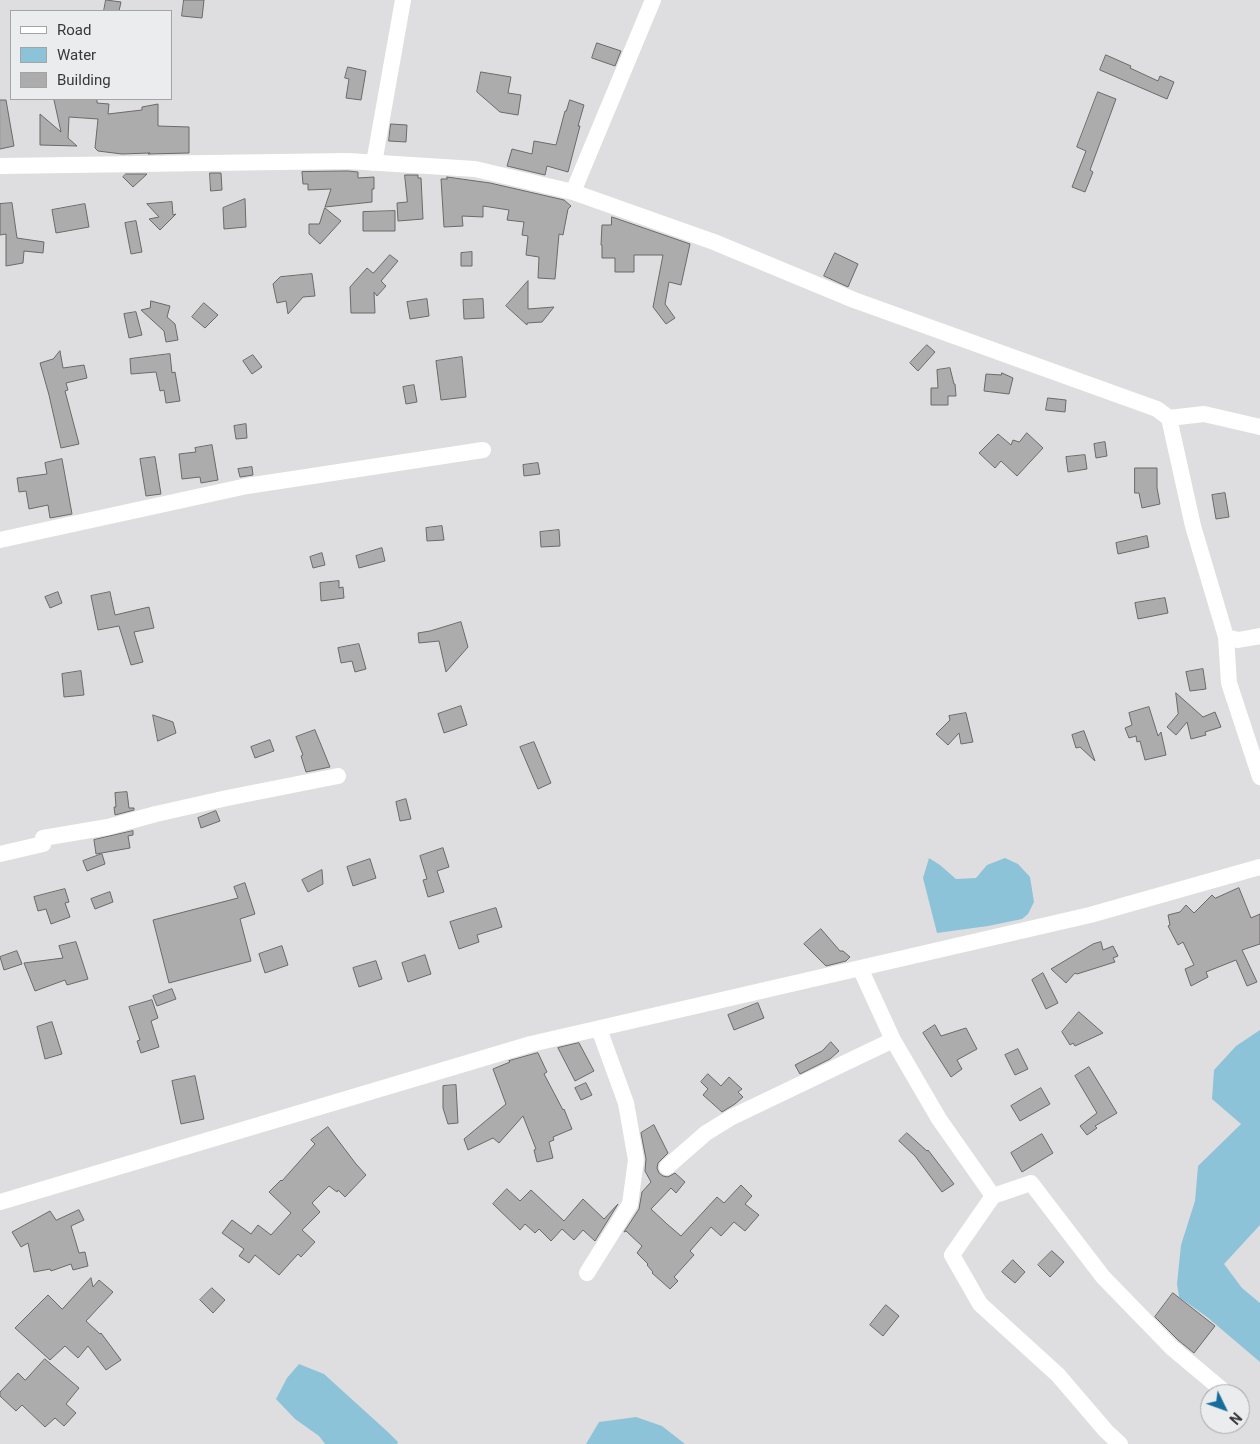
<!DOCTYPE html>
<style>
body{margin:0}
#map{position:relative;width:1260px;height:1444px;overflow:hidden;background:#dedee0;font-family:Roboto,sans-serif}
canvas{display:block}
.legend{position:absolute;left:10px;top:10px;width:162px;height:90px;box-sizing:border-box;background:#ebeced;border:1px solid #a3a4a5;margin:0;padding:6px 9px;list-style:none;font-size:15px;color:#383838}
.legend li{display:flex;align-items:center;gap:10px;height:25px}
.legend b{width:25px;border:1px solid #a3a4a5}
.north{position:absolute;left:1200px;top:1384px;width:50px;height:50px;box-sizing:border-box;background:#ebeced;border:1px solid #a3a4a5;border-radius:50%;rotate:132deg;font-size:14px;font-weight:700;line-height:20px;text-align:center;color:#383838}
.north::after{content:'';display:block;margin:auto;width:18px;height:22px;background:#166c9c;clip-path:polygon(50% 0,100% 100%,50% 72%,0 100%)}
</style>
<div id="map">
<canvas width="1260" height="1444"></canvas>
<ul class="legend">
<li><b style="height:6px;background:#fff"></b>Road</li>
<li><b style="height:14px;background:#8dc3d8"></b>Water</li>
<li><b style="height:14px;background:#adacac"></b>Building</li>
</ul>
<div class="north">N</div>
</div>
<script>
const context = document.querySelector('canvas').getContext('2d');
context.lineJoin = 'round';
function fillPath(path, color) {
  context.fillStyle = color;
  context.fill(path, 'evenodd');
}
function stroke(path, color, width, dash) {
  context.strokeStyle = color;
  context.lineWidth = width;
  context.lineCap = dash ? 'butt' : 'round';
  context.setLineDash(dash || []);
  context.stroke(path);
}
const water = new Path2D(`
 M929 858 940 865 956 879 976 878 987 865 1005 858 1018 864 1030 877 1034 902 1028 914 1022 919 988 926 937 933 923 878Z
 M1260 1030V1225L1224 1264 1242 1288 1260 1303V1362L1207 1317 1179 1297 1177 1284 1181 1245 1195 1201 1198 1166 1241 1124 1212 1099 1214 1070 1236 1046Z
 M299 1364 324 1374 389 1433 398 1442 397 1444H325L319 1436 295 1419 276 1399 287 1378Z
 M636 1417 662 1426 685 1444H586L599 1422Z`);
const building = new Path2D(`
 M106 0 121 2 119 11H104Z
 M184 0H204L202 18 182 16Z
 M597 43 621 51 615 66 592 58Z
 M1106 55 1131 66 1130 68 1158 81 1160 76 1174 82 1167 99 1100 70Z
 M348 67 366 71 361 100 346 98 349 79 345 78Z
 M481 72 511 77 508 93 521 95 518 115 500 112 477 92Z
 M1098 92 1116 99 1090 170 1093 172 1085 192 1072 187 1086 151 1077 147Z
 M61 99H97V103L109 104 108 114 142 110V107L158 104V126L189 127V153L148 154 150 153 122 154 98 151 95 148 98 119 69 117 68 138 77 146 40 145V114L61 132 54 100Z
 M0 100H6L14 146 0 149Z
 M570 100 584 105 578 126H580L568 172 547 166 545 175 507 166 512 149 532 154 534 141 556 145 565 111H566Z
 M391 124 407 125 406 142 389 141Z
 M348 171 358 172V178L374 177V189H372V202L325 207 331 189 308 190V184H303L302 172Z
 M210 173H221L222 190 211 191Z
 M126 174H147L133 187 123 177Z
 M405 175H418V178H421L423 219 398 221 397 203 407 202Z
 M447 177 490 183 564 200 571 206 568 209 563 235 559 234 555 279 538 278 539 257 526 255 528 236 522 235 524 222 507 220 509 210 483 206V217L462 216 463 226 444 227 441 179H447Z
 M245 199 246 227 224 229 223 208Z
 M172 202 173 215 176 214 160 230 149 219 159 217 147 204Z
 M12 203 17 238 44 242 43 253 24 251 23 263 6 266V234L0 235V204Z
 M85 204 89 227 56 233 52 210Z
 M325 208 341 221 320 244 309 234V224H319Z
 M395 211V231H363V212Z
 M612 217 690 244 681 285 669 282 665 304 675 318 666 324 653 307 663 255H634V272H615V258H602V245H601L602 225H611Z
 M136 221 142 252 131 254 125 223Z
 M472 252V266H461V253Z
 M835 253 858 264 848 287 824 276Z
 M390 255 398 261 381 281 386 286 377 296 374 292 375 313H351L350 287 367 268 373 273Z
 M312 274 315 296 303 297 288 314 286 301 277 303 273 284 280 277Z
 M528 281V309L554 307 542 322 527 323V325L506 306Z
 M427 299 429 316 410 319 407 302Z
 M483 299 484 318 464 319 463 300Z
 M151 301 170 306 167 317 175 324 178 340 166 342 164 331 141 310 150 308Z
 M204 303 218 315 205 328 192 317Z
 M136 312 142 335 129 338 124 314Z
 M927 345 935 352 918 371 910 363Z
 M60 351 63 368 84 365 87 378 66 383 68 390 65 391 79 444 61 448 49 395 40 363 53 359Z
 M170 354 172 373 175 372 180 401 166 403 164 390 160 391 156 372 131 374 130 359Z
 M253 355 262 367 252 374 243 361Z
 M462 357 466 397 441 400 436 361Z
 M950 368 954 384H955L956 396H948V405H931V388H938L937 370Z
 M1002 373 1013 378 1009 394 984 391 986 374 1001 375Z
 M414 385 417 402 406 404 403 387Z
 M1048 398 1066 400 1065 412 1046 410Z
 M246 424 247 438 236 439 234 426Z
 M1027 433 1043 448 1017 476 1001 461 995 468 979 453 998 434 1011 445 1013 440 1019 442Z
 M1105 442 1107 456 1096 458 1094 444Z
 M212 445 218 480 201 483 200 477 182 479 179 454 196 452 195 448Z
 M1085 455 1087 469 1068 472 1066 457Z
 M155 457 161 494 146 496 140 459Z
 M62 459 72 514 50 518 48 505 29 509 26 491 19 492 17 478 47 474 45 463Z
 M538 463 540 474 524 476 523 465Z
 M252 467 253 475 240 477 238 469Z
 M1135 468H1157V488L1160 504 1142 508 1139 493H1135Z
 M1225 493 1229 517 1216 519 1212 495Z
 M442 526 444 540 427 541 426 528Z
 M559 530 560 546 541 547 540 532Z
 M1147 536 1149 547 1118 554 1116 543Z
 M382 548 385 561 359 568 356 556Z
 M322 553 325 565 313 568 310 557Z
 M339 581V588L343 587 344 598 321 601 320 583Z
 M58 592 62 603 50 608 45 597Z
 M110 592 115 615 149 607 154 628 134 632 143 662 131 665 119 626 98 630 91 596Z
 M1165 598 1168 613 1138 619 1135 603Z
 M461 622 468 647 446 672 439 641 419 643 418 633 430 631Z
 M359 644 366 669 355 672 352 661 341 663 338 648Z
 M1203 669 1206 689 1190 691 1186 672Z
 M81 671 84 695 64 697 62 674Z
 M1176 693 1203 717 1215 712 1221 727 1205 732 1206 735 1191 739 1187 722 1176 735 1167 727 1178 714Z
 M461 706 467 725 444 733 438 714Z
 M1149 707 1158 736 1161 732 1166 755 1145 760 1140 741 1137 742 1136 736 1129 738 1125 728 1132 725 1129 713Z
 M966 713 973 742 961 744 959 733 948 745 936 734 950 720 949 716Z
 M153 715 173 722 176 733 158 741Z
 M315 730 330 767 306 772 301 756 303 755 296 737Z
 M1084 731 1095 761 1080 747 1076 748 1072 735Z
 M270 740 274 751 255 758 251 747Z
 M534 742 551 783 538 789 520 747Z
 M127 792 129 808H134V810L115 815 114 807H116L115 793Z
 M406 799 411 819 400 821 396 802Z
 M216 811 220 821 201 828 198 818Z
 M133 831V835L128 836 130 848 96 854 94 840Z
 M443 848 449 867 437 871 444 892 428 897 423 880 427 879 420 856Z
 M102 854 105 864 87 871 83 861Z
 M370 859 376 878 353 886 347 867Z
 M322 870 323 884 308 892 302 880Z
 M245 883 255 914 240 919 251 961 169 983 153 920 238 898 234 887Z
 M1239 888 1251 918 1260 914V944L1242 950 1257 982 1247 986 1236 960 1206 972 1208 977 1191 986 1185 969 1194 965 1183 942 1178 945 1168 926 1170 925 1168 915 1180 912 1186 905 1194 913 1212 895 1215 898Z
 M65 889 69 902 65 903 70 917 51 924 46 909 38 911 34 897Z
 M110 892 113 902 95 909 91 899Z
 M496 908 502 927 477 935 479 942 459 949 450 922Z
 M821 929 840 951H843L850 957 846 961 826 966 804 944Z
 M76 942 88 979 67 985 65 980 35 991 24 963 63 958 59 946Z
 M1101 942 1103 950 1113 946 1118 956 1113 958 1115 962 1077 974 1075 973 1066 983 1051 969 1093 944Z
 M282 946 288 965 265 973 259 954Z
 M17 951 22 964 4 970 0 957Z
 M425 955 431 974 408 982 402 963Z
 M376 961 382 979 359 987 353 968Z
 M1043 973 1058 1003 1046 1009 1032 980Z
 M172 989 176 999 157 1006 153 996Z
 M152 1000 158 1018 151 1021 159 1047 141 1053 137 1041 140 1040 129 1007Z
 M758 1003 764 1018 734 1030 728 1015Z
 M1079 1012 1103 1033 1075 1046 1073 1043 1070 1045 1062 1032Z
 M52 1022 62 1054 45 1059 37 1027Z
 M935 1025 941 1036 966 1028 977 1049 957 1060 962 1069 951 1077 923 1033Z
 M831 1042 839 1051 830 1059 800 1074 795 1065 822 1051Z
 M579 1043 594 1071 575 1081 558 1048Z
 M1018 1049 1028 1069 1015 1075 1005 1055Z
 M538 1053 547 1072 544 1074 563 1110 564 1109 572 1129 553 1137 554 1140 549 1142 553 1158 537 1162 534 1150 536 1149 523 1116 499 1143 493 1138 468 1150 464 1139 506 1104 493 1069 510 1062 509 1061Z
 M1089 1067 1117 1113 1095 1126 1097 1128 1087 1135 1080 1126 1097 1113 1075 1076Z
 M708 1074 721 1086 729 1077 742 1089 738 1092 743 1097 735 1104 722 1112 703 1095 708 1089 701 1082Z
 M195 1076 204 1119 181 1124 172 1081Z
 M586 1083 592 1095 581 1100 575 1088Z
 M456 1085 458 1123 448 1124 443 1108V1086Z
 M1041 1088 1050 1104 1020 1121 1011 1106Z
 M654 1125 668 1153 658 1163 657 1168 659 1173 663 1176 668 1177 675 1173 685 1182 676 1193 671 1188 651 1209 667 1224 681 1236 717 1197 724 1203 741 1185 752 1196 745 1204 759 1215 745 1231 734 1222 721 1236 711 1227 690 1251 694 1255 674 1277 678 1281 670 1289 652 1273 653 1272 647 1265 648 1264 637 1253 642 1246 626 1231 624 1232 639 1209 642 1192 651 1182 645 1171 646 1159 641 1133Z
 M328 1127 356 1164 366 1175 345 1197 338 1190 337 1192 329 1186 312 1203 320 1212 302 1230 315 1242 301 1257 298 1254 279 1275 255 1255 249 1263 239 1256 244 1249 222 1233 232 1220 251 1234 258 1225 271 1235 291 1213 269 1192 281 1180 282 1181 315 1144 311 1140Z
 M907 1133 927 1151 928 1150 954 1184 942 1192 915 1156 899 1141Z
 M1042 1134 1053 1153 1022 1172 1011 1153Z
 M507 1189 520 1201 531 1190 564 1221 583 1199 604 1219 618 1204 595 1241 583 1230 574 1240 562 1229 551 1241 539 1229 535 1233 525 1224 520 1230 493 1204Z
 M79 1210 84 1220 71 1226 79 1253 85 1252 88 1266 73 1270 71 1264 51 1271 50 1269 34 1272 28 1243 21 1247 12 1232 50 1211 56 1220Z
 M1052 1251 1064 1262 1050 1277 1038 1265Z
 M1013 1260 1025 1272 1015 1283 1002 1272Z
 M91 1278 93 1287 99 1280 113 1292 86 1321 100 1334 101 1333 121 1360 106 1370 88 1346 78 1358 65 1346 50 1360 15 1328 48 1295 62 1309Z
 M212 1288 225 1300 213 1313 200 1300Z
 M1173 1293 1215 1326 1194 1353 1178 1340 1155 1317Z
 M886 1305 899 1316 883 1336 870 1325Z
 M45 1359 79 1388 66 1404 76 1413 64 1426 55 1418 45 1427 22 1405 16 1411 0 1396V1392L18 1373 25 1380Z`);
const minor = new Path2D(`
 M374 163 403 0
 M0 166 348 161 475 169 573 192 714 242 854 300 1157 409 1169 418 1204 414 1260 427
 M573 192 653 0
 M1169 418 1193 526 1226 637 1229 683 1260 777
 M0 540 247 486 483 450
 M1226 637 1238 640 1260 636
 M0 854 43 844V838L108 827 156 814 227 798 338 776
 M860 968 893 1040 939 1119 993 1196
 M667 1167 706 1133 732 1117 893 1040
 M0 1202 531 1044 1090 915 1260 867
 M587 1273 630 1204 636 1160 626 1103 599 1029
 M1120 1444 1106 1431 1058 1375 980 1304 952 1255 993 1196 1031 1183 1103 1277 1171 1347 1227 1394`);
fillPath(water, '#8dc3d8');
fillPath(building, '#adacac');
stroke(building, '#6b6969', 1);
stroke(minor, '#fff', 16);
</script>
